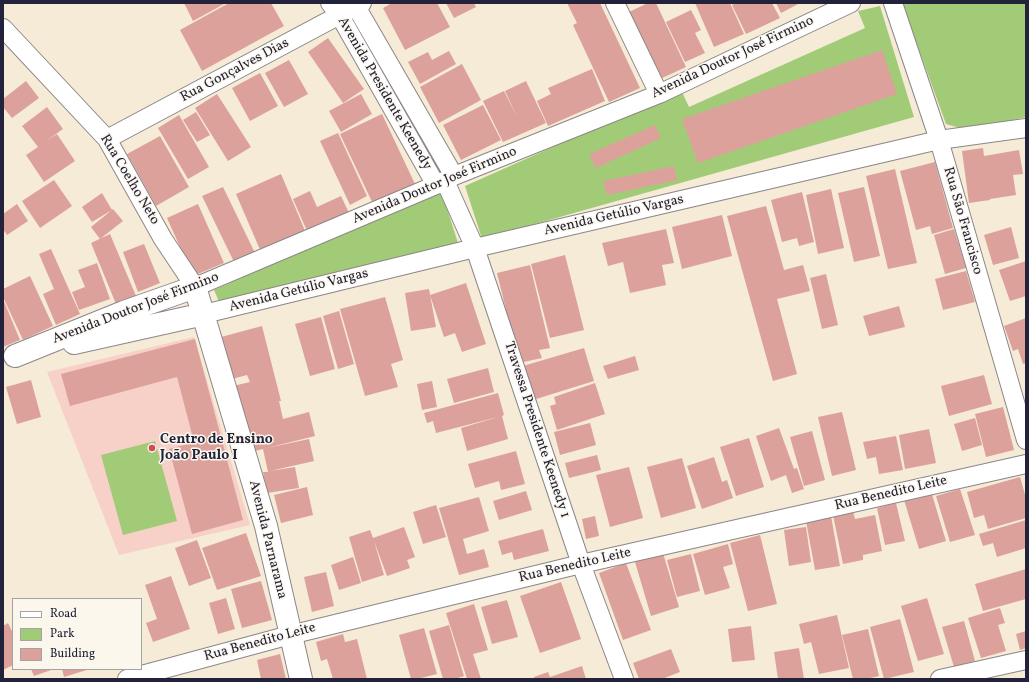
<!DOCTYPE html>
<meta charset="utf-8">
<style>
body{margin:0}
#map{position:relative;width:1029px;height:682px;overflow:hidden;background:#f5ebd6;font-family:Vollkorn,serif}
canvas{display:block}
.frame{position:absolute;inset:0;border:4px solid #22223b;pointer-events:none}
.legend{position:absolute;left:12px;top:598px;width:130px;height:72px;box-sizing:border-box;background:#fbf7ec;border:1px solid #a4a2a5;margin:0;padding:5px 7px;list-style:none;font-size:12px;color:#22223b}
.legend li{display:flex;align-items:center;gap:8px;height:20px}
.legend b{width:20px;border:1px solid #a4a2a5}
</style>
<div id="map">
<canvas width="1029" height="682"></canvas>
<div class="frame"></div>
<ul class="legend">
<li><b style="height:5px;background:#fff"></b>Road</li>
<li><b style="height:11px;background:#a2cb77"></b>Park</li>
<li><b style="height:11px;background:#dda19b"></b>Building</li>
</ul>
</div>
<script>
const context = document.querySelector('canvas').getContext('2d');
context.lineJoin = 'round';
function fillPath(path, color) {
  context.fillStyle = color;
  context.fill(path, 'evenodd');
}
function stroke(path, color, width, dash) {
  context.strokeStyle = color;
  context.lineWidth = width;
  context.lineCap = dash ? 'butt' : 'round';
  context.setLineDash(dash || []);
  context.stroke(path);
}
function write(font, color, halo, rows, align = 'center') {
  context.font = font + ' Vollkorn,serif';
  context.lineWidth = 3;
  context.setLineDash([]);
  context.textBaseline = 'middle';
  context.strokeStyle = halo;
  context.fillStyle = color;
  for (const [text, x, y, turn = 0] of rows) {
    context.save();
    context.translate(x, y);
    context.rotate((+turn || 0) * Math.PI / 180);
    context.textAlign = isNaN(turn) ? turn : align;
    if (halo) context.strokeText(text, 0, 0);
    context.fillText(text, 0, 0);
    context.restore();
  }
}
const built = new Path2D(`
 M194 337 250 525 119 555 47 372Z`);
const green = new Path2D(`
 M902 3H1026V117L986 126 960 128 946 124Z
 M880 6 914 117 482 239 465 186 681 90 689 107 865 28 858 11Z
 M441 190 458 243 220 304 214 290Z
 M155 441 177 521 123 535 101 455Z`);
const building = new Path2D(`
 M184 3H226L193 21Z
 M229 3H271L284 26 202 71 180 30Z
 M392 3H437L450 27 405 50 383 8Z
 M446 3H474L476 7 454 18Z
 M567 3H600L640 88 609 102 573 25 577 23Z
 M648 3H656L686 67 660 79 629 12Z
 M695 3H730L744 34 714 47Z
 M736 3H772L780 18 746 34 732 5Z
 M776 3H800L781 13Z
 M691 10 701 30 695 33 705 53 685 62 666 22Z
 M328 38 364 89 343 103 308 52Z
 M882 50 897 94 698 163 682 119Z
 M449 51 456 64 420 84 408 62 428 52 432 60Z
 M289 60 308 94 284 107 265 73Z
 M462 64 481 100 439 123 420 87Z
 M592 69 605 101 548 126 537 101 551 94 548 88Z
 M260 73 278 106 250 121 232 88Z
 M26 81 39 98 12 118 3 107V99Z
 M526 81 546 123 503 142 483 101 504 91 517 117 505 91Z
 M217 94 251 147 228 161 195 108Z
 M361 94 372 114 341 132 329 111Z
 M483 105 501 140 461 160 443 125Z
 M47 107 63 129 46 141 57 134 75 161 44 182 26 155 38 147 22 126Z
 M196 112 210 135 197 142 183 120Z
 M382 114 415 184 373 204 340 134Z
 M179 115 209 167 188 179 158 128Z
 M655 125 661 138 596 168 589 154Z
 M338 133 367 196 350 205 320 141Z
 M160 136 189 187 156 206 127 154Z
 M983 148 984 156 1019 150 1023 174 1013 175 1016 195 990 199V200L969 203 962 151Z
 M935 162 953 228 932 234 930 226 916 230 900 171Z
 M674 166 677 180 607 195 603 181Z
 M895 169 917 263 888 269 866 176Z
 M281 174 306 233 261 252 236 194Z
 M54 180 72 206 40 228 22 201Z
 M223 187 255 253 234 262 202 196Z
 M864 187 880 256 854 262 838 193Z
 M831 189 844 248 818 254 806 195Z
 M310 191 317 207 341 196 349 213 307 231 293 199Z
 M802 192 814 242 799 246 797 238 782 242 771 200Z
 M102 193 112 210 92 222 82 207Z
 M17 204 28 221 7 235 3 229V214Z
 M198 204 224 263 193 276 167 218Z
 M766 206 784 270 803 265 810 291 777 299 797 374 773 381 727 216Z
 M113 209 123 221 100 239 91 227Z
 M722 215 732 256 682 269 672 227Z
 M1011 227 1019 258 993 265 984 235Z
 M666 229 674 263 662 265 666 285 630 293 623 262 608 266 602 243Z
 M954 229 966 268 945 274 934 235Z
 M110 234 136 296 116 304 91 243Z
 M144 244 160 283 138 292 123 252Z
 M51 249 80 314 56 325 43 294 54 289 39 254Z
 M565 255 584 330 550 338 531 264Z
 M1026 261V296L1010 301 999 270Z
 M97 263 110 299 79 310 72 292 85 287 78 270Z
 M530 265 550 348 539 350 542 358 519 363 497 273Z
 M966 271 975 302 943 310 935 279Z
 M826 274 838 325 822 329 810 278Z
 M30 276 53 326 23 340 3 297V289Z
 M466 283 486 344 462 352 455 333 444 337 430 295Z
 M429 289 436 327 411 331 405 293Z
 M385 297 403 360 391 364 398 387 365 396 340 309Z
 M3 299 20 340 3 347Z
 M899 306 905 327 869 336 863 316Z
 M339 311 354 364 338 369 323 316Z
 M321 317 335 369 310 376 295 324Z
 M1026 318V363L1023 364 1018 349 1013 351 1004 326Z
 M262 326 281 401H279L283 419 309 412 315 436 267 448 309 439 314 461 270 471 295 467 299 488 267 493 263 472H268L263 449 251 452 233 386 250 382 247 375 232 379 221 337Z
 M195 339 243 520 192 534 169 449 194 442 177 377 70 406 61 374Z
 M584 348 594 381 533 400 523 366Z
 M635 356 639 370 608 379 603 366Z
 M488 368 494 392 454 403 447 379Z
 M984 375 992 404 949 416 941 386Z
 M31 380 41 417 17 424 6 387Z
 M432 381 437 407 422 410 417 384Z
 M595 383 605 414 557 430 550 406 556 404 554 397Z
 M498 393 504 415 502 416 508 439 467 451 461 428 498 417 436 433 433 421 427 423 424 413Z
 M1003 407 1014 450 986 457 975 414Z
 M842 412 856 470 832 476 818 417Z
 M975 418 982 445 962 451 954 424Z
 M590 423 596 445 560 455 554 432Z
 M779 428 794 469 797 468 804 489 792 493 786 475 771 481 756 436Z
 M929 429 936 463 905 469 899 435Z
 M812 431 825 480 804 486 790 437Z
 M896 436 903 470 879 474 876 457 867 459 863 442Z
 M749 438 764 487 736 496 720 447Z
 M516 451 525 484 501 490 499 481 475 488 468 464Z
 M597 455 601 470 569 478 565 463Z
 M714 457 722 482 727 480 733 498 702 509 687 466Z
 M682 458 696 508 661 518 647 467Z
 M629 467 643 518 610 527 596 475Z
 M1020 477 1026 498V518L988 529 984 515 974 518 967 492Z
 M307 487 313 515 281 523 274 495Z
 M960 489 975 535 950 542 936 496Z
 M526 491 532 510 499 520 493 501Z
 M931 491 946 541 919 549 904 500Z
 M479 497 489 531 463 539 467 554 484 549 489 567 459 575 439 508Z
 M896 503 905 541 885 545 877 508Z
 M436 505 446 537 423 544 413 512Z
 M853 511 855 519 875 515 882 551 863 555V560L843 564 833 515Z
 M595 516 599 536 586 539 582 519Z
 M831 516 840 566 815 570 806 521Z
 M1026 520V548L997 557 993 543 983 546 979 534Z
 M404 527 415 557 407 560 410 568 387 576 374 541 384 575 362 582 349 537 370 530 373 538Z
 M806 527 811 562 789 566 784 530Z
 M543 529 549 551 514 560 512 552 502 555 498 541Z
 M246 533 261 576 217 590 202 548Z
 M760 535 777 604 748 611 730 543Z
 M197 540 211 578 189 586 175 548Z
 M728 544 733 564 723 567 730 588 705 595 693 554Z
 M663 553 679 607 651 616 635 562Z
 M691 554 700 591 677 597 667 560Z
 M353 557 361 583 339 590 331 565Z
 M626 563 651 630 623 640 599 573Z
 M1026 569V599L983 611 975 584Z
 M326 572 334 606 312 612 304 577Z
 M171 576 190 629 153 642 146 623 157 619 145 585Z
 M261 581 272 620 242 628 231 589Z
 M561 582 581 639 540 653 520 596Z
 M226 598 235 629 218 634 209 603Z
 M927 598 944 654 918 661 901 606Z
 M507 600 518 637 492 644 481 607Z
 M474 604 488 650 473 654 481 679H467L446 613Z
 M1000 608 1005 623 998 625 1006 651 981 658 968 618Z
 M837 615 849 668 819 674 811 642 804 644 799 624Z
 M900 619 914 672 884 679 870 627Z
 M964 621 975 661 954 667 942 627Z
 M8 623 13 633V665L3 670V626Z
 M449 625 464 676 455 679H443L429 631Z
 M751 626 755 660 732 662 728 629Z
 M424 628 437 674 417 679H411L399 635Z
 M868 629 879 676 866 679H853L842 635Z
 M1026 631V648L1020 650 1016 634Z
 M343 634 345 642 357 639 367 679H333L327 659 321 661 316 642Z
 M799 648 804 679H778L774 652Z
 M671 649 680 672 662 679H639L633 663Z
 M280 654 286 679H261L257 660Z
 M582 666 586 679H534V677L548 672 550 677Z
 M31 669H54L34 676Z
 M62 669H90L64 677Z`);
const street = new Path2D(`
 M330 3 340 16 436 185
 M354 3 454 176
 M615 3 659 94
 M893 3 939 140 1026 440
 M3 28 107 139 163 239 195 287 436 185 454 176 659 94 851 3
 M107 139 362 3
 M445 181 475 248 581 564 624 679
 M204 314 475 248 939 140 1026 128
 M127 679 290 635 581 564 1026 464
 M940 679 1026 660`);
const secondary = new Path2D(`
 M74 343 204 314
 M15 356 124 312 195 287 266 526 301 679`);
const markers = [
 [152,448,4,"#d1495b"]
];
const streetNames = [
 ["Avenida Doutor José Firmino",733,58,-25],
 ["Rua Gonçalves Dias",235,71,-28],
 ["Avenida Presidente Keenedy",384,94,60],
 ["Rua Coelho Neto",129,180,59],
 ["Avenida Doutor José Firmino",435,186,-23],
 ["Avenida Getúlio Vargas",614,216,-13],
 ["Rua São Francisco",962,221,74],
 ["Avenida Getúlio Vargas",299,291,-14],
 ["Avenida Doutor José Firmino",136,309,-21],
 ["Travessa Presidente Keenedy 1",536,430,72],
 ["Rua Benedito Leite",891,494,-13],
 ["Avenida Parnarama",267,540,76],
 ["Rua Benedito Leite",575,566,-13],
 ["Rua Benedito Leite",260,643,-15]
];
const poiNames = [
 ["Centro de Ensino",160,440],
 ["João Paulo I",160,456]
];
fillPath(built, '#f7d1c8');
fillPath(green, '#a2cb77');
fillPath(building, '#dda19b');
stroke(street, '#8c8688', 20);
stroke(secondary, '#8c8688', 24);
stroke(street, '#fff', 18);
stroke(secondary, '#fff', 22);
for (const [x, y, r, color] of markers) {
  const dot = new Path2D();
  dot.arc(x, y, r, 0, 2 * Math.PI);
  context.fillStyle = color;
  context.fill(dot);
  stroke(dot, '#fbf7ec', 1.5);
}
write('14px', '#22223b', '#fbf7ec', streetNames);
write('bold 14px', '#22223b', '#fbf7ec', poiNames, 'left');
</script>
